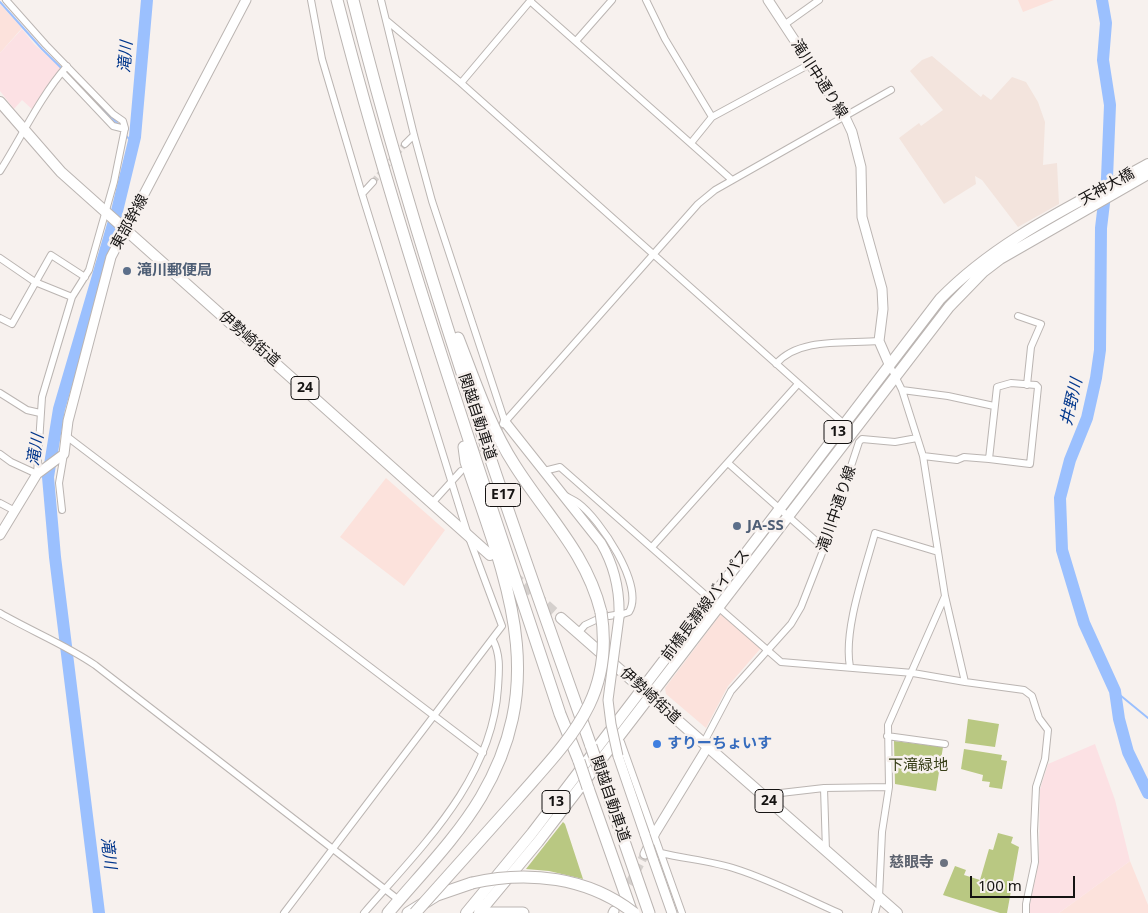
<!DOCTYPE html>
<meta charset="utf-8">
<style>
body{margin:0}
#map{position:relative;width:1148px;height:913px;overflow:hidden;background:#f7f1ee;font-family:"Noto Sans",sans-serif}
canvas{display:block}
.scale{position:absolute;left:970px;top:876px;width:105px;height:22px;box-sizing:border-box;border:2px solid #151312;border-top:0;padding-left:6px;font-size:15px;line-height:18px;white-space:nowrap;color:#151312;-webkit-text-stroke:4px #f7f1ee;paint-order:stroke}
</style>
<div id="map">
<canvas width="1148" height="913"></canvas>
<div class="scale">100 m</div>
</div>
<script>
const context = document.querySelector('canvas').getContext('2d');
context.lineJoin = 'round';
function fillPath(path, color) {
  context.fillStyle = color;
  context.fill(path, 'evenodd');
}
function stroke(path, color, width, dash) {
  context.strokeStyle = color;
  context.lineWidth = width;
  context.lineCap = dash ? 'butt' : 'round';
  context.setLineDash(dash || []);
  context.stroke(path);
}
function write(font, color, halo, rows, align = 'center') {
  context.font = font + ' "Noto Sans","Noto Sans JP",sans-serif';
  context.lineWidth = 5;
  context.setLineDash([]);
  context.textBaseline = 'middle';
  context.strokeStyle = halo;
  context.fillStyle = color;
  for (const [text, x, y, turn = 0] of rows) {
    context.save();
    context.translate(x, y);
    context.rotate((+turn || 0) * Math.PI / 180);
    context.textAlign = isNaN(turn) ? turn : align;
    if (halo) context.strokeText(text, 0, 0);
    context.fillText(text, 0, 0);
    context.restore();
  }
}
const commercial = new Path2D(`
 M1018 0H1054L1023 12Z
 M0 4 22 28 0 53Z
 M386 478 445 530 404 586 340 537Z
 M720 615H724L761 648 728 686 706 728 666 694 665 688Z
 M1130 861 1148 905V913H1059Z`);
const industrial = new Path2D(`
 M22 29 34 44 61 68 33 110 22 100 14 109 0 91V53Z
 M1095 744 1115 800 1130 861 1059 913H1030V904L1039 862 1040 789 1048 764Z`);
const built = new Path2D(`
 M932 56 981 97 983 94 991 100 1012 77 1026 82 1038 102 1045 122 1043 165 1057 163 1059 204 1018 227 982 180 975 176 976 184 944 204 899 138 919 123 921 126 943 110 910 71 922 60Z`);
const green = new Path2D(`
 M968 719 999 724 995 747 965 743Z
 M894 741 943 747 936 791 895 784Z
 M964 749 1002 755 1001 760 1007 761 1002 789 989 787 990 782 982 781 983 775 961 769Z
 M563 822 565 824 583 879 549 871 526 869Z
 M998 833 1013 837 1011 843 1019 847 1007 913H1000L943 895 955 866 966 870 964 875 980 880 989 849 993 850Z`);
const stream = new Path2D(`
 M0 2 42 49 118 124
 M125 134 133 144
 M1115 691 1148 718`);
const river = new Path2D(`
 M1102 0 1106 23 1103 60 1110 105 1107 178 1101 228 1100 350 1096 378 1087 418 1070 460 1060 498 1062 550 1084 623 1115 691 1119 719 1128 752 1148 793
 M99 913 55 557 48 477 59 409 117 211 135 137 147 0`);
const streetTunnel = new Path2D(`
 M373 182 405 144
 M473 457 503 425`);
const secondaryTunnel = new Path2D(`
 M623 896 645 854`);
const primaryTunnel = new Path2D(`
 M513 575 561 618`);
const street = new Path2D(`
 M381 0 414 135 432 201 505 422
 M646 0 665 39 712 117
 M530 1 732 180
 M386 20 461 83 844 424
 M784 25 819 0
 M576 41 612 0
 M62 72 113 126 125 129
 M461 83 531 0
 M691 143 712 117 810 64
 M405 144 414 135
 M0 171C22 136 40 97 67 66
 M362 194 373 182
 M0 258 35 282 72 297
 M1018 316 1041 324 1031 347 1027 385
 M0 318 12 324 51 255 85 277
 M776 364C799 337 847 344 879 341
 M902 390 948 396 994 406
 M0 393 27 410 40 413
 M503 424 698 204 715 190 891 90
 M65 435 483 753
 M0 454 11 462 37 474 42 397 72 297 89 270 114 182 125 128 123 121 113 114 46 45 6 0
 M923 456 957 460 964 457 989 459 1030 464 1038 387 1036 385 1011 383 997 387 989 459
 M728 463 824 548
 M544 471 560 467 710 599
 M564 495C569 498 574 500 578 503 600 519 645 586 629 612L623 614
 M433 502 461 471
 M0 503 15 511
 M62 510 59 483 64 454
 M652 547 798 384
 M945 596 965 682
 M718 607 781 662 913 673 965 682 1024 690 1032 696 1039 718 1048 730 1045 759 1036 787 1034 831 1035 862 1026 904V913
 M0 613C31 631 66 645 95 665L395 897
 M609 616 615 615
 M578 633 585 625 600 618
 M850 667C843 630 865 570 875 533L938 552
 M887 736 945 744
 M621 742 682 913
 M703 744 731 691 791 624 801 607 824 548 859 442 862 439 895 442 917 438
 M824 788 826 851
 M767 799 772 794 824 788 889 787
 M661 853C686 859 712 861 736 869 771 880 805 898 839 913
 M284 913 502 626 468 535 362 194 322 59 311 0
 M364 913C421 847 492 780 498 688 499 671 501 656 493 640
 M875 913 879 897 882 832 889 787 888 725 945 596 923 456 902 390 889 364`);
const secondary = new Path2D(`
 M768 0 845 117 852 132 861 167 862 217 882 289 883 309 879 341 889 364
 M505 422 601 543C615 567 620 590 619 617
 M0 535 37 474 64 454 68 421 111 257 246 0
 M618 756 645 835
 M645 854 655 833 707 748
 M653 859 672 913
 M613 913 614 911`);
const primary = new Path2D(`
 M0 102 61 172 490 555
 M561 618 897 913
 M466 913 532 833 940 299C998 239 1076 204 1148 164
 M479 913 538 842 949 307 983 272 1000 259 1148 174`);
const highway = new Path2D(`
 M337 0C399 242 482 477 560 714L579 761
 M353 0C417 254 503 500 591 746
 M458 338C475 381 489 425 514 464 546 515 586 552 601 612
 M600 772 649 913
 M588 788 632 913
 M388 913C419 876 456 839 481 797 551 679 506 580 466 462L464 447
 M408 913 437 895 472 883
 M484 913H523`);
const secondaryBridge = new Path2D(`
 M618 756 611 724 608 700 619 617
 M645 835 653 859`);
const highwayBridge = new Path2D(`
 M591 746 600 772
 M579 761 588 788
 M472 883C528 870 588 877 634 913
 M415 913C449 875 483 837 517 799 543 769 572 740 589 705 603 676 606 643 601 612`);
const markers = [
 [127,271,5,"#5c6f8a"],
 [737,526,5,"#5c6f8a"],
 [657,744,5,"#3f7fe0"],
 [944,863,5,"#6b7280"]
];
const shields = [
 [305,388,28],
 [838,432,28],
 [503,495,35],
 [769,801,28],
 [556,802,28]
];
const shieldNames = [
 ["24",305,388],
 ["13",838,432],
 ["E17",503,495],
 ["24",769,801],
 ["13",556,802]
];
const streetNames = [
 ["滝川中通り線",819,79,57],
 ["天神大橋",1107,187,-29],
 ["東部幹線",130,222,-61],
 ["伊勢崎街道",249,339,41],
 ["関越自動車道",477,417,72],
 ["滝川中通り線",837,509,-71],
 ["前橋長瀞線バイパス",706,605,-53],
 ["伊勢崎街道",650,696,42],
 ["関越自動車道",610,799,71]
];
const serviceNames = [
 ["滝川郵便局",137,271],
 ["JA-SS",747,526]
];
const shopNames = [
 ["すりーちょいす",667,744]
];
const parkNames = [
 ["下滝緑地",918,766]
];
const worshipNames = [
 ["慈眼寺",934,863]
];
const waterNames = [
 ["滝川",126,57,-85],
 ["井野川",1072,402,-77],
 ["滝川",36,450,-81],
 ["滝川",108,853,83]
];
fillPath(commercial, '#fce2dc');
fillPath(industrial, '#fce1e4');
fillPath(built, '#f3e4dd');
fillPath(green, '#b9c882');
stroke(stream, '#9bc0fe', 2);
stroke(river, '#9bc0fe', 12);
stroke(streetTunnel, '#d5d0cd', 6, [6, 3]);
stroke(secondaryTunnel, '#d5d0cd', 9, [9, 4.5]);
stroke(primaryTunnel, '#d5d0cd', 10, [10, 5]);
stroke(street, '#bbb5b2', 8);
stroke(secondary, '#bbb5b2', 11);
stroke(primary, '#bbb5b2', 12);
stroke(highway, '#bbb5b2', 13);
stroke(street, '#fff', 6);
stroke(secondary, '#fff', 9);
stroke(primary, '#fff', 10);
stroke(highway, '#fff', 11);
stroke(secondaryBridge, '#bbb5b2', 11, []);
stroke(highwayBridge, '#bbb5b2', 13, []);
stroke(secondaryBridge, '#fff', 9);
stroke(highwayBridge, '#fff', 11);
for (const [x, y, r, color] of markers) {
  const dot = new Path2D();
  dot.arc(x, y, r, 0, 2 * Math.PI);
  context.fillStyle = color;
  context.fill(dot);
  stroke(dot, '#f7f1ee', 2);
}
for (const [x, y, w] of shields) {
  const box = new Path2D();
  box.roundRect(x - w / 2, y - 11.5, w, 23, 4);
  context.fillStyle = '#f7f1ee';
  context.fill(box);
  stroke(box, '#151312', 1);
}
write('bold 14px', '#151312', null, shieldNames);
write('15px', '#151312', '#f7f1ee', streetNames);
write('bold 15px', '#4e5e75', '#f7f1ee', serviceNames, 'left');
write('bold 15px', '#366cbe', '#f7f1ee', shopNames, 'left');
write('15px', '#394019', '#f7f1ee', parkNames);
write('bold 15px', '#5b616d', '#f7f1ee', worshipNames, 'right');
write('italic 16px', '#00368c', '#f7f1ee', waterNames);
</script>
